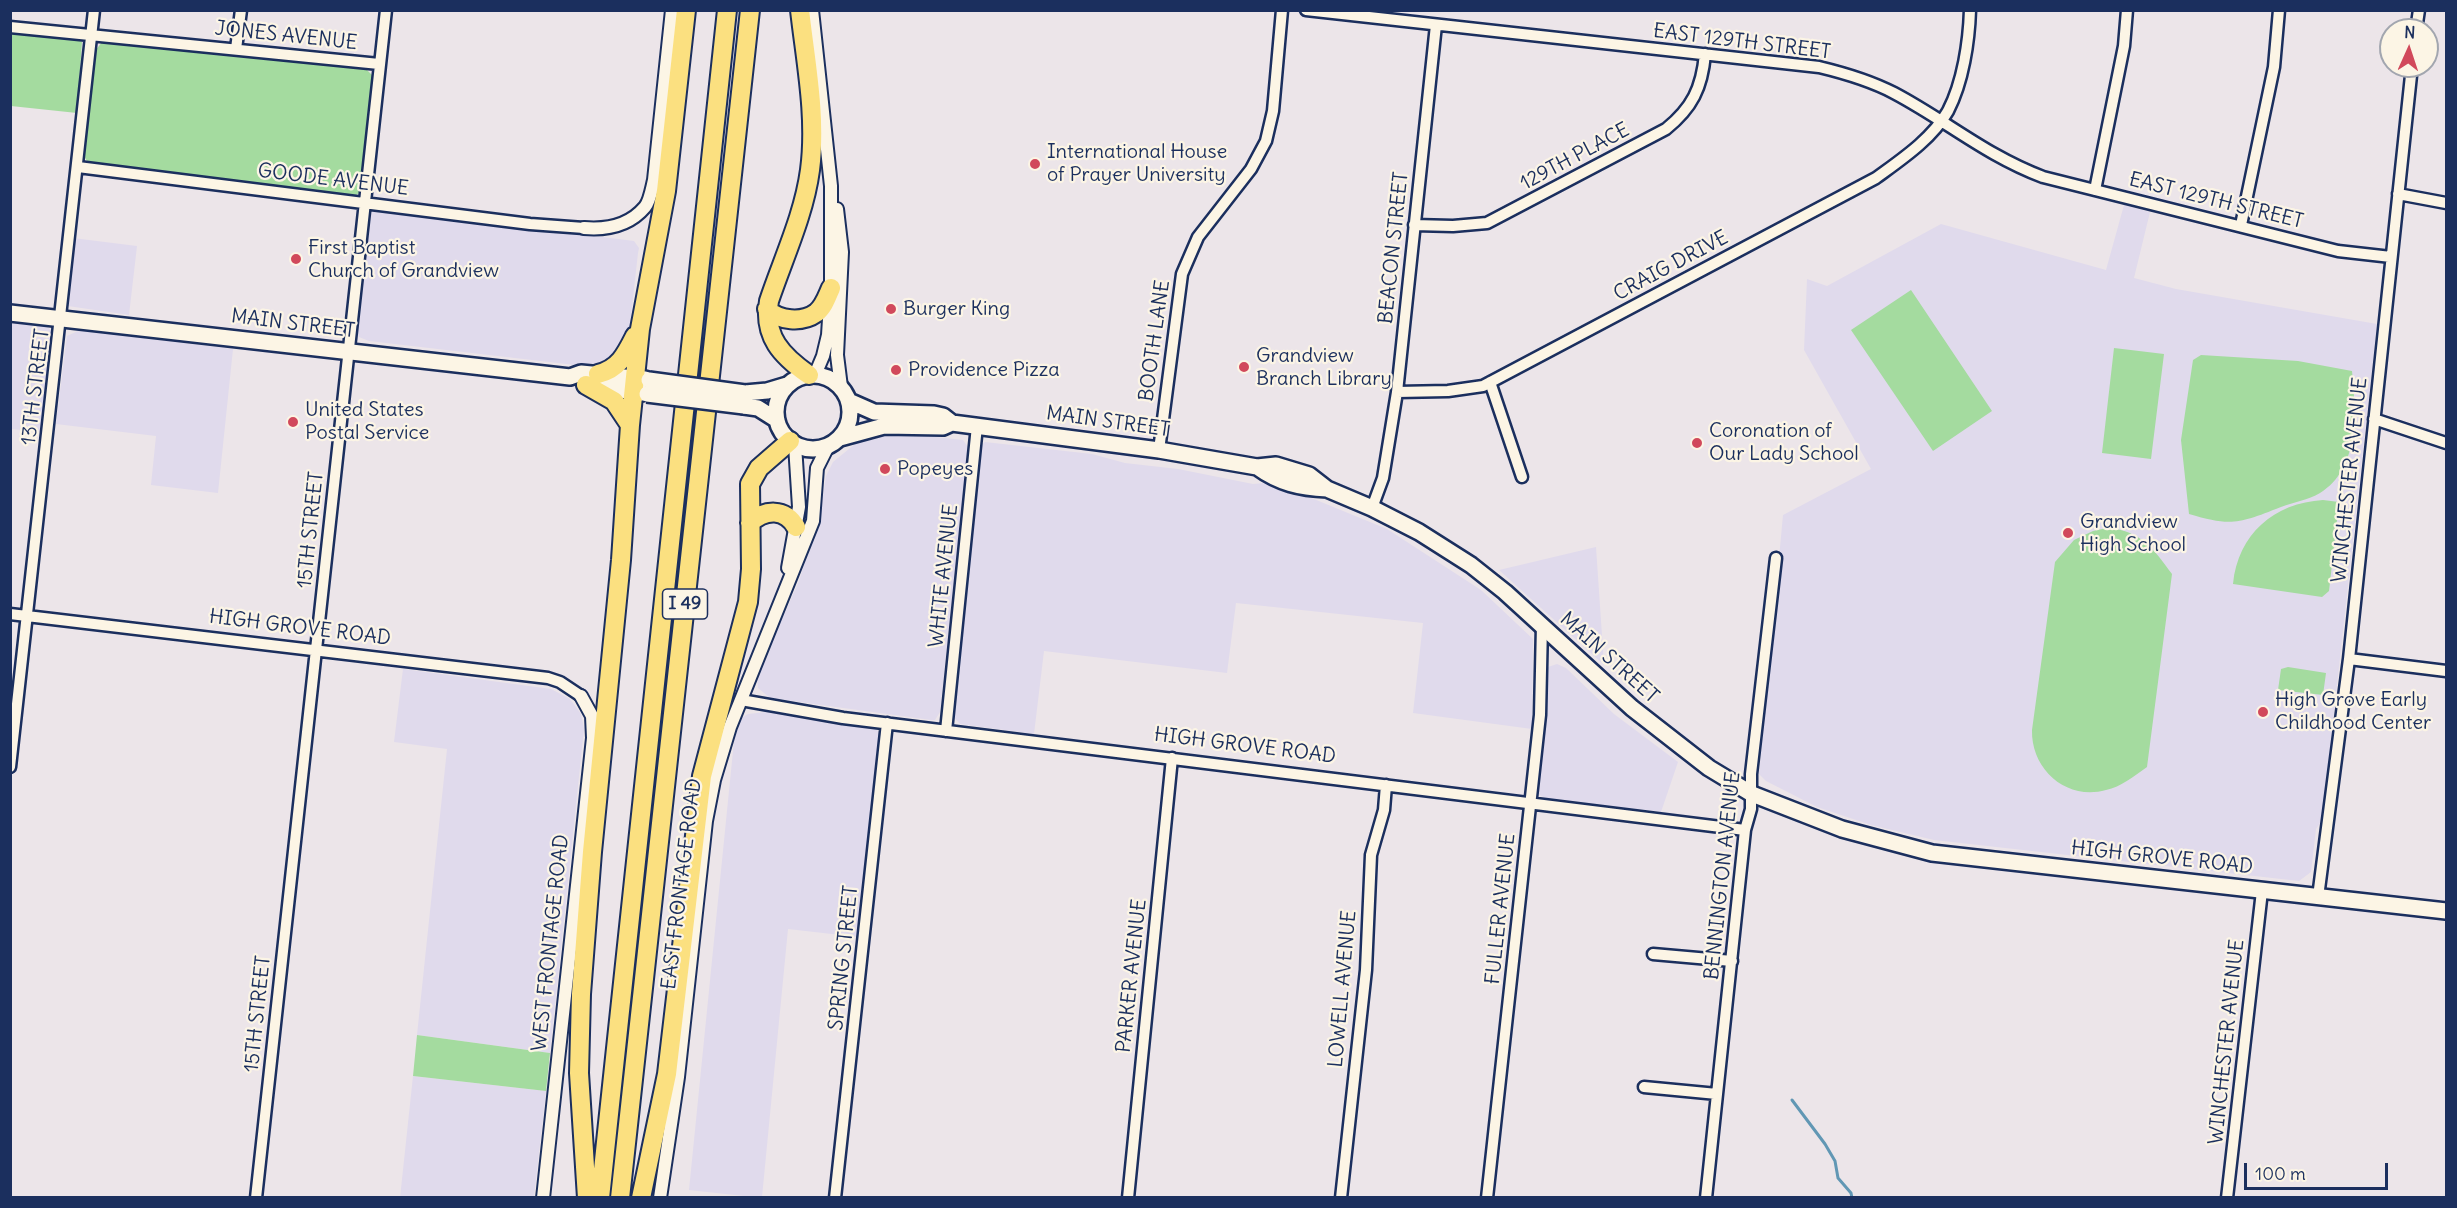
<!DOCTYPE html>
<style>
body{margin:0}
#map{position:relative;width:2457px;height:1208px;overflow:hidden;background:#ece5e9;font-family:Delius,sans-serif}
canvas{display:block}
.frame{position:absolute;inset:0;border:12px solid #1b2f5e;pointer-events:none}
.north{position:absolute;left:2379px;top:18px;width:60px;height:60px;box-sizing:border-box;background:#fcf5e5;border:2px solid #a2a6af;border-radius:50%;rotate:3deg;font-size:16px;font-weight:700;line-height:24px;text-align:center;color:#1b2f5e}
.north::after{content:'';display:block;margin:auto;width:21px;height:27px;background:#d1495b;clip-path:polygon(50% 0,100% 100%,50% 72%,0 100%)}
.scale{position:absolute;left:2244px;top:1163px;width:144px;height:27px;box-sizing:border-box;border:3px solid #1b2f5e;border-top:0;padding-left:8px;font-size:18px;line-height:21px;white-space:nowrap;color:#1b2f5e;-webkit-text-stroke:4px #fcf5e5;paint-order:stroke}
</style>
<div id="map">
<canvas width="2457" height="1208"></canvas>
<div class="frame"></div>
<div class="north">N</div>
<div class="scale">100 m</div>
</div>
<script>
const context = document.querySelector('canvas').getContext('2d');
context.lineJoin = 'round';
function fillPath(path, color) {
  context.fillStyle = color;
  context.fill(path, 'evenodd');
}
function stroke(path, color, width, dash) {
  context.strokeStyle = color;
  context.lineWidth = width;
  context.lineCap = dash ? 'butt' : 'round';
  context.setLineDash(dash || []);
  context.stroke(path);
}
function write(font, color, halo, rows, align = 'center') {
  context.font = font + ' Delius,sans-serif';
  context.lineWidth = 4.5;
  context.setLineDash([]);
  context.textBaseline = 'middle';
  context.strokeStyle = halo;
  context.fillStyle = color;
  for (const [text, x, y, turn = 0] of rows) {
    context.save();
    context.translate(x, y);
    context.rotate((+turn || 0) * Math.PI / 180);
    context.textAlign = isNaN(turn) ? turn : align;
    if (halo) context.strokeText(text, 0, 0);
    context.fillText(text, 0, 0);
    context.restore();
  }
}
const built = new Path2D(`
 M2124 205 2150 212 2134 278 2176 289 2377 324 2322 820 2316 829 2311 872 2299 881 1934 840 1871 825 1817 807 1766 781 1759 774 1783 515 1871 469 1804 350 1807 279 1827 286 1941 224 2106 270Z
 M372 208 634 241 639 248 638 253 629 334 617 359 592 367 369 341 359 337 356 330 369 213Z
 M73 238 137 246 129 315 68 306Z
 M11 322 47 326 51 331 42 432 11 429Z
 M80 330 233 349 218 493 151 485 156 436 56 424 67 336Z
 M900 433 963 440 968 447 940 712 935 720H931L770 698 758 688 757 675 799 581 821 509 826 476 833 462 855 444 875 437Z
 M985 442 1092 454 1125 463 1178 469 1253 484 1265 483 1309 497 1387 529 1481 590 1533 639 1532 729 1413 713 1423 623 1236 603 1227 673 1044 651 1034 734 960 724 951 714 979 447Z
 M1596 547 1604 665 1499 570Z
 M1557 664 1566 668 1614 714 1678 762 1661 812 1545 798 1538 794 1545 672 1548 667Z
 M403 669 551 689 570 699 581 714 584 729 550 1053 417 1035 447 749 394 742Z
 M766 712 874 726 880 734V741L858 937 788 929 762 1197H753L689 1190 736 721 748 714Z
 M413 1076 546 1091 534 1197 400 1198Z`);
const green = new Path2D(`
 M11 31 75 39 82 42 77 113 11 106Z
 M102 42 365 68 373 76 359 193 355 196 88 163 84 156 95 51Z
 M1911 290 1992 411 1933 451 1851 330Z
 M2114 348 2164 354 2151 459 2102 453Z
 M2201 355 2298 361 2352 371C2356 411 2360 469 2320 493 2308 500 2294 502 2281 507 2240 523 2232 527 2189 514L2181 440 2193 360Z
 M2323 500 2339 502 2329 591 2322 597 2233 584C2238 534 2274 503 2323 500Z
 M2107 528C2140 530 2154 549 2172 574L2147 767C2134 776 2121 787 2106 790 2067 801 2031 770 2032 730L2055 562 2074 540 2093 531Z
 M2288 667 2326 673 2323 695 2278 690 2281 669Z
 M417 1035 550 1053 546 1091 413 1076Z`);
const stream = new Path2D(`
 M1792 1100 1825 1144 1835 1161 1838 1178 1851 1193 1852 1198`);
const minor = new Path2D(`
 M1306 10 1819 67C1844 73 1871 81 1894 93 1947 121 1985 155 2043 177L2338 251 2391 257
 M10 27 379 64
 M2416 30 2419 10
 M236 49 241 10
 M78 167 530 224 584 228
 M2095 190 2124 46 2127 10
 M2398 194 2446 203
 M1414 225 1453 226 1487 223 1666 129C1692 108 1702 88 1705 54
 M2241 225 2274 67 2279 10
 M1490 382 1522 477
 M1397 392 1448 391 1483 386 1876 178C1902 159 1932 139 1948 111 1963 82 1969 42 1970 10
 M2374 419 2446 443
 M1159 450 1182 274 1198 237 1251 169 1266 141 1273 111 1282 10
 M1372 508 1383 478 1397 392 1436 25
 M10 614 548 678 560 682 581 696
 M2349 659 2446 671
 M741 700 843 718 1745 830
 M946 731 977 426
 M10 767 94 10
 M2318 897 2349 659 2412 66
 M1653 954 1732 961
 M1644 1087 1717 1094
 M256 1198 386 10
 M835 1198 887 723
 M1128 1198 1172 758
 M1341 1198 1366 970 1371 855 1384 810 1386 785
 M1487 1198 1540 715 1542 625
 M1706 1198 1745 830 1751 809V774L1776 558
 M2227 1198 2262 891`);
const tertiary = new Path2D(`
 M812 10 831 186V288L828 335 823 356 815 375
 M837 209 842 252 837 355 841 387
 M584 228C607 230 629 226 645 207 650 201 652 188 654 180L672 10
 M788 568 799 507 795 445
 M543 1198 593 738 592 716 581 696
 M660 1198 678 1077 706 821 714 780 730 727 813 521 817 468 828 446`);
const secondary = new Path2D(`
 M10 313 570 377 581 373 645 379
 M776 412a37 37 0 1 1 74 0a37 37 0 1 1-74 0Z
 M592 386 642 393
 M745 393 767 391 787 385
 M849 401 874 412 934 414 943 416 952 423 1159 450 1257 467 1276 465 1309 475 1327 489 1372 508 1419 532 1471 565 1505 592 1632 708 1709 768 1752 794 1842 829 1932 853 2446 911
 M744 406 758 408 777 420
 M840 438 884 426 943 427 952 423
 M1257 467C1279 483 1300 488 1327 489`);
const motorway = new Path2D(`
 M800 10C806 63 817 117 810 170 804 215 783 259 769 301 763 337 782 356 809 375
 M767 309C779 321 802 323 816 313 824 307 827 297 831 288
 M598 374C619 369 626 354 635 336
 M586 385 614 401 630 425
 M750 523C765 509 785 508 796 527
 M587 1198 579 1073 581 994 592 852 621 560 630 425 640 329 666 191 686 10
 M600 1198 727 10
 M620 1198 750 10
 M641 1198 667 1074 702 776 748 602 751 569 750 484 759 468 790 441`);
const secondaryBridge = new Path2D(`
 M649 380 745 393
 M647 394 744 406`);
const markers = [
 [1035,164,6,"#d1495b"],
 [296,259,6,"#d1495b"],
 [891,309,6,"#d1495b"],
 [1244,367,6,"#d1495b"],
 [896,370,6,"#d1495b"],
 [293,422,6,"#d1495b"],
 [1697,443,6,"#d1495b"],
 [885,469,6,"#d1495b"],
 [2068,533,6,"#d1495b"],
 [2263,712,6,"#d1495b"]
];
const shields = [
 [685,604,45]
];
const shieldNames = [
 ["I 49",685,604]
];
const streetNames = [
 ["JONES AVENUE",286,36,6],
 ["EAST 129TH STREET",1742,42,7],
 ["129TH PLACE",1575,157,-28],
 ["GOODE AVENUE",333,180,7],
 ["EAST 129TH STREET",2216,201,14],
 ["BEACON STREET",1394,248,-84],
 ["CRAIG DRIVE",1671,266,-28],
 ["MAIN STREET",293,324,7],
 ["BOOTH LANE",1155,341,-82],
 ["13TH STREET",36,387,-83],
 ["MAIN STREET",1108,422,8],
 ["WINCHESTER AVENUE",2350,480,-84],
 ["15TH STREET",311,530,-84],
 ["WHITE AVENUE",944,576,-84],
 ["HIGH GROVE ROAD",300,628,7],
 ["MAIN STREET",1609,658,42],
 ["HIGH GROVE ROAD",1245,746,7],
 ["HIGH GROVE ROAD",2162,858,6],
 ["BENNINGTON AVENUE",1723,876,-84],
 ["EAST FRONTAGE ROAD",682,884,-83],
 ["FULLER AVENUE",1501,909,-84],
 ["WEST FRONTAGE ROAD",551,943,-84],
 ["SPRING STREET",844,958,-84],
 ["PARKER AVENUE",1132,976,-84],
 ["LOWELL AVENUE",1343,989,-85],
 ["15TH STREET",258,1014,-84],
 ["WINCHESTER AVENUE",2227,1042,-84]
];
const poiNames = [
 ["International House",1047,152],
 ["of Prayer University",1047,175],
 ["First Baptist",308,248],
 ["Church of Grandview",308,271],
 ["Burger King",903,309],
 ["Grandview",1256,356],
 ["Branch Library",1256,379],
 ["Providence Pizza",908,370],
 ["United States",305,410],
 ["Postal Service",305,433],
 ["Coronation of",1709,431],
 ["Our Lady School",1709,454],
 ["Popeyes",897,469],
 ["Grandview",2080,522],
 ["High School",2080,545],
 ["High Grove Early",2275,700],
 ["Childhood Center",2275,723]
];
fillPath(built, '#e0daec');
fillPath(green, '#a4db9f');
stroke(stream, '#6197b4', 3);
stroke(minor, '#1b2f5e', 15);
stroke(tertiary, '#1b2f5e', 16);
stroke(secondary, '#1b2f5e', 20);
stroke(motorway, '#1b2f5e', 22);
stroke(minor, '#fcf5e5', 10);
stroke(tertiary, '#fcf5e5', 12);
stroke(secondary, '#fcf5e5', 15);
stroke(motorway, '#fbe080', 18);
stroke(secondaryBridge, '#1b2f5e', 20, []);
stroke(secondaryBridge, '#fcf5e5', 15);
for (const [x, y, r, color] of markers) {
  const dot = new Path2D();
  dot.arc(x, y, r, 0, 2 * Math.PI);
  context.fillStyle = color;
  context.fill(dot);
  stroke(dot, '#fcf5e5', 2);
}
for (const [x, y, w] of shields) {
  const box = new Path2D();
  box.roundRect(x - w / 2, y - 15, w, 30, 4.5);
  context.fillStyle = '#fcf5e5';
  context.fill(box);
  stroke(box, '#1b2f5e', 1.5);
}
write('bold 18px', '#1b2f5e', null, shieldNames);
write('20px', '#1b2f5e', '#fcf5e5', streetNames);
write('20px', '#1b2f5e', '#fcf5e5', poiNames, 'left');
</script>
